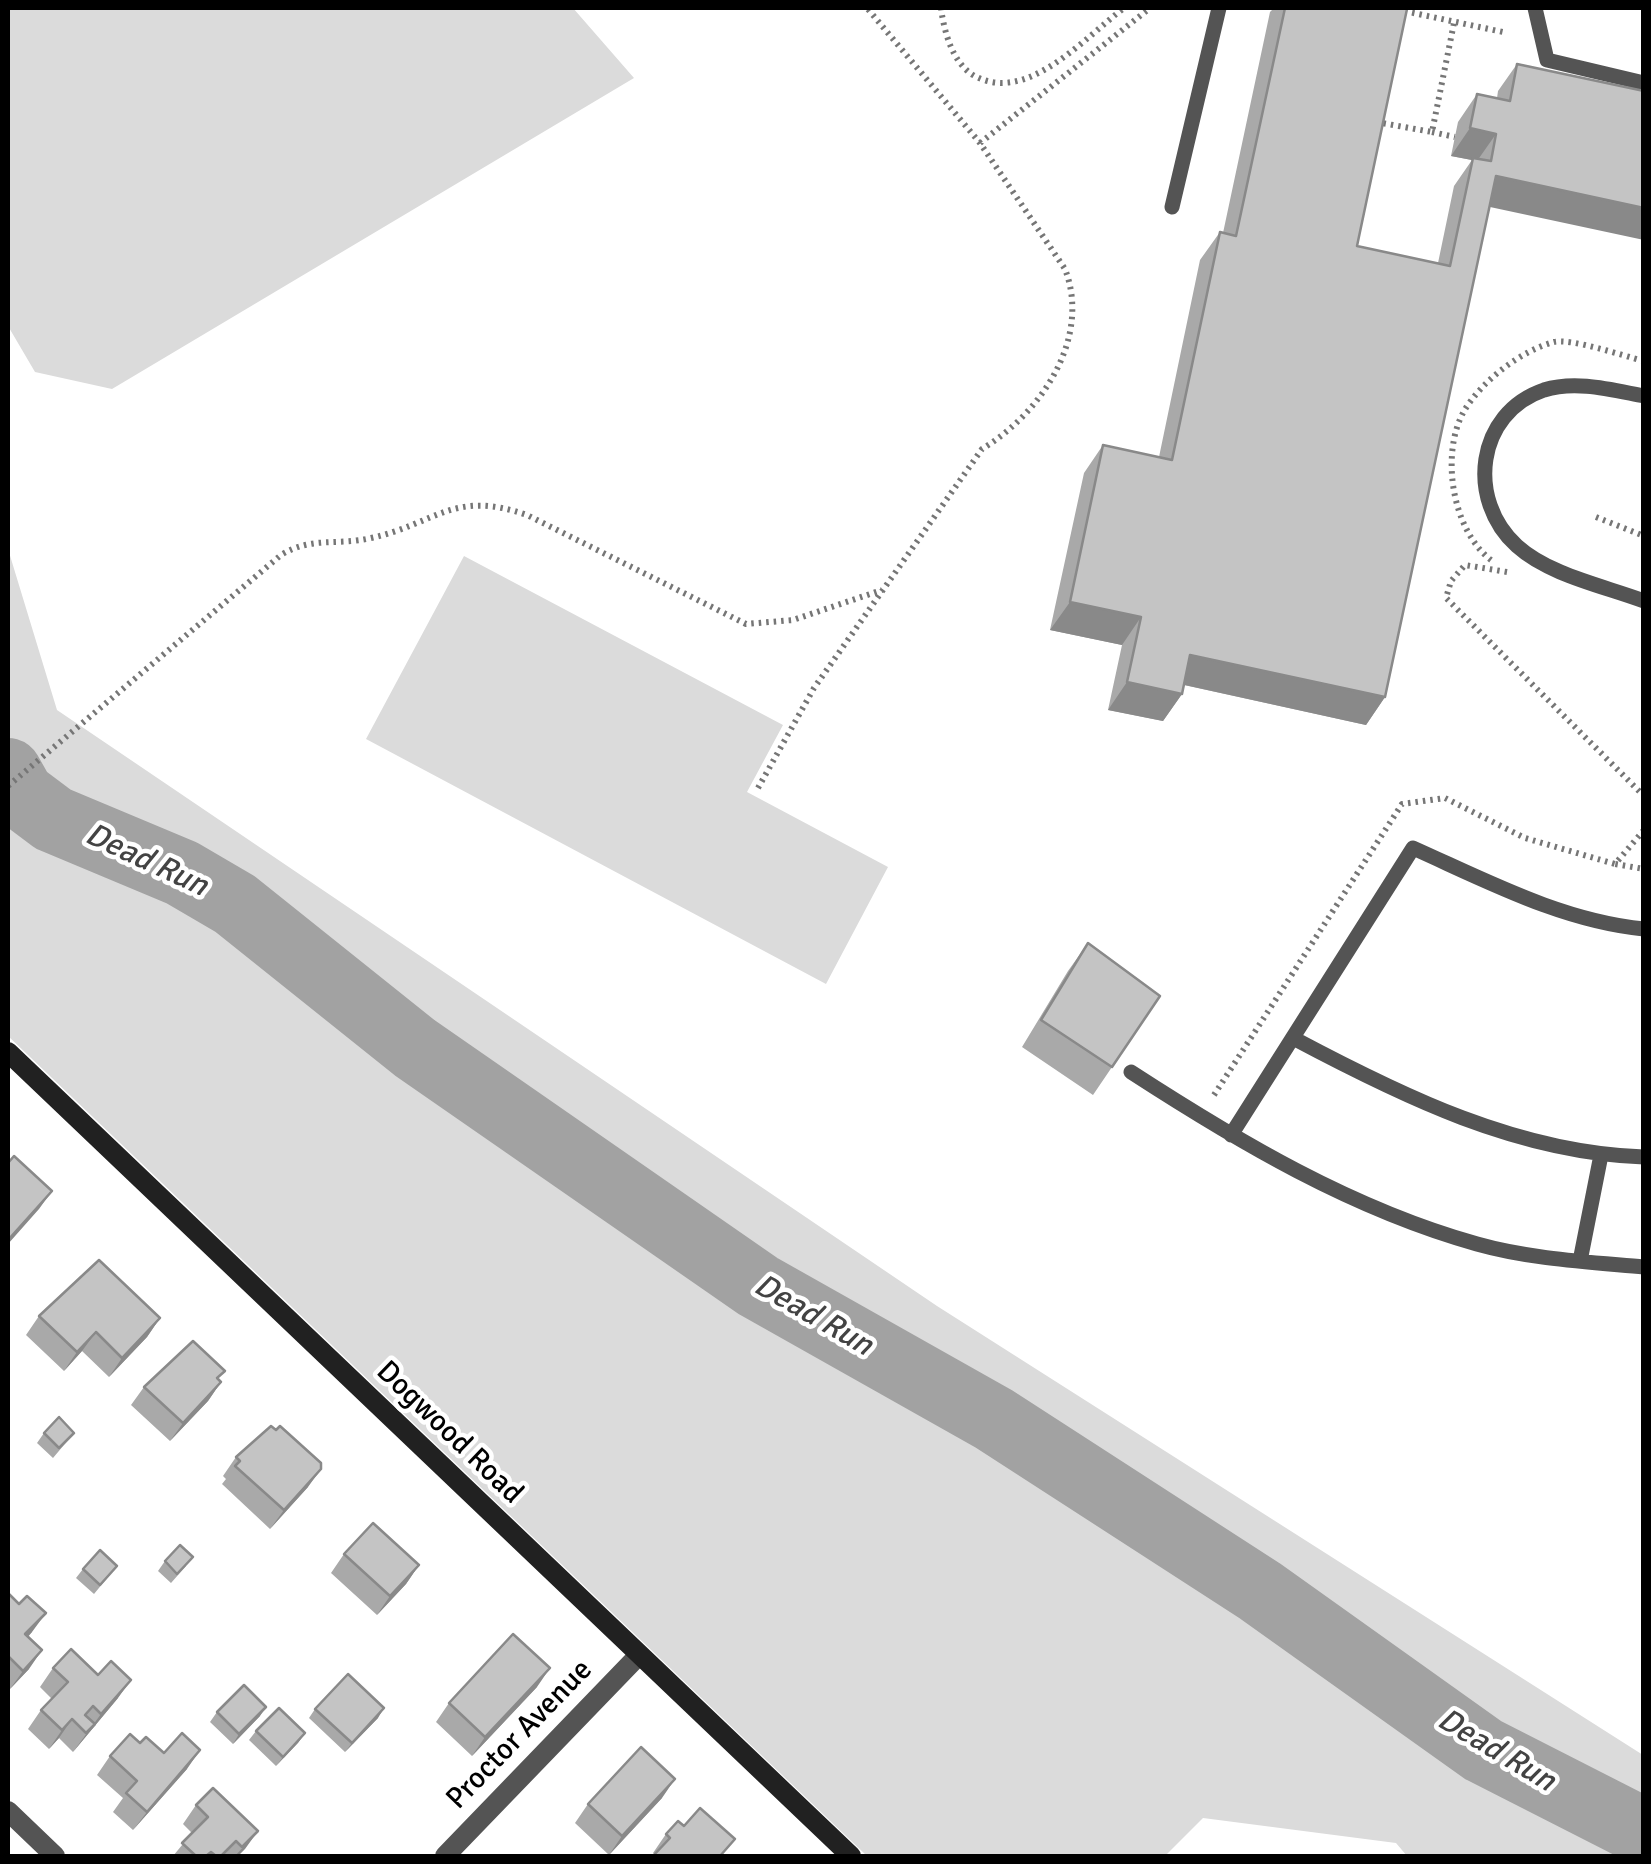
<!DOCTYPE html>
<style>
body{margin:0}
#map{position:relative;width:1651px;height:1864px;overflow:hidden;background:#fff;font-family:Signika,sans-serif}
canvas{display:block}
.frame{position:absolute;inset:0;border:10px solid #000;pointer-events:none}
</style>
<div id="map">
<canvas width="1651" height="1864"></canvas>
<div class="frame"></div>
</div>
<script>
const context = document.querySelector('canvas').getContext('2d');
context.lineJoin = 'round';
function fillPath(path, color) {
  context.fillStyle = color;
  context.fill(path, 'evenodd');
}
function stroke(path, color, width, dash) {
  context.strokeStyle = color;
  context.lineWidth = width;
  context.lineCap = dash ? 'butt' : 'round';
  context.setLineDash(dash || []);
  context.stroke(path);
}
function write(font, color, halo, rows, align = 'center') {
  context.font = font + ' Signika,sans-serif';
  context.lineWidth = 9;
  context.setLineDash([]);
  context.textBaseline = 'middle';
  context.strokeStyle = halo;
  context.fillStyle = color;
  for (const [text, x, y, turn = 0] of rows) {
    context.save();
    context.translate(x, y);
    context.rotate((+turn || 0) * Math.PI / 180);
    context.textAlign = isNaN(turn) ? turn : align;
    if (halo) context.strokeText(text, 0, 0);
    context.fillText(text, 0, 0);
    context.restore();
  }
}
const green = new Path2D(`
 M8 8H573L634 78 112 389 35 372 8 326Z
 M8 549 57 710 937 1306 1643 1755V1856H1407L1396 1843 1203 1818 1165 1856H867L8 1036Z
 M464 556 783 725 747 792 888 867 826 984 366 739Z`);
const river = new Path2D(`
 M8 772 21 795 53 819 182 873 235 904 415 1048 758 1286 994 1419 1260 1591 1483 1750 1644 1832`);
const path = new Path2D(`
 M941 8C944 31 952 62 973 75 1026 106 1084 38 1124 8
 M1390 8 1503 32
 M1376 122 1432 132 1454 23
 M1432 132 1455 137
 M980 143 1150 8
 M1596 517 1644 536
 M1491 560C1452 530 1440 454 1464 411 1482 381 1520 351 1554 342 1571 338 1624 356 1644 361
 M1507 572 1465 565 1451 581 1446 598 1644 796
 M8 786 281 555C312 536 337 546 371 538 436 524 453 489 527 515L746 624 793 620 882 590
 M758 788 814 688 982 449C1040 414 1092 339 1065 269L980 143 867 8
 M1644 830 1615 864 1644 869
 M1214 1095 1402 804 1445 798 1525 838 1615 864`);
const lane = new Path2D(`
 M1535 8 1547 60 1644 83
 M1172 207 1219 8
 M1644 396C1612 390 1576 380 1544 390 1476 413 1466 500 1517 546 1549 575 1604 586 1644 601
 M1293 1038C1402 1096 1518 1153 1644 1157
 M1131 1072C1239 1142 1352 1209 1477 1244 1530 1259 1589 1262 1644 1267
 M1231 1135 1413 848C1487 881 1562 921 1644 929
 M1580 1261 1601 1155`);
const street = new Path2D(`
 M8 1811 55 1856
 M445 1856 639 1655`);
const secondary = new Path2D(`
 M8 1052 851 1856`);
const wall = new Path2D(`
 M1274 8H1398L1357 246 1438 263 1454 186 1472 160 1451 156 1458 122 1477 94 1497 98 1498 91 1517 64 1489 207 1385 697 1366 725 1184 685 1182 694 1163 721 1108 710 1122 645 1050 630 1084 473 1103 445 1159 457 1200 260 1220 232 1223 233 1270 12Z
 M1088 943 1112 1067 1093 1095 1022 1047 1068 971Z
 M39 1316 160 1318 147 1337 109 1377 82 1351 64 1371 26 1335Z
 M218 1380 221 1382 208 1401 170 1441 131 1405 144 1387Z
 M44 1433H74L53 1458 37 1443Z
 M236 1457 308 1487 270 1529 222 1484 226 1479 223 1476Z
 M344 1554 419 1565 406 1584 377 1615 331 1573Z
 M165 1561 186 1566 171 1583 158 1571Z
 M117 1566 94 1594 76 1578 83 1569Z
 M8 1593 32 1632 28 1637 29 1669 10 1689 8 1687Z
 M53 1668 118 1698 73 1752 59 1738 49 1749 28 1729 41 1710 52 1699 40 1687Z
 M537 1687 472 1756 436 1722 449 1703Z
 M315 1709 378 1718 345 1752 309 1718Z
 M217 1712 260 1716 233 1744 210 1722Z
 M256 1731 305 1733 276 1766 249 1740Z
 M140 1743 164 1753 187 1769 133 1830 113 1812 123 1798 97 1775 110 1756Z
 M662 1798 609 1855 575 1823 588 1804Z
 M196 1805 258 1831 238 1856H173L192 1833 183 1824Z
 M666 1834 723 1856 655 1855 653 1853Z`);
const shadedWall = new Path2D(`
 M1470 128 1496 134 1477 161 1451 156Z
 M1496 176 1644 208V240L1476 204Z
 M1070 602 1141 617 1122 645 1050 630Z
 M1190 655 1385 697 1366 725 1171 682Z
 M1127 682 1182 694 1163 721 1108 710Z
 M52 1191 39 1209 8 1244V1240Z
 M160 1318 147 1337 109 1377 122 1358Z
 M96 1332 82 1351 64 1371 77 1352Z
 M221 1382 208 1401 170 1441 183 1423Z
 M321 1469 308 1487 270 1529 284 1510Z
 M419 1565 406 1584 377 1615 390 1596Z
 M46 1613 32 1632 12 1653 25 1634Z
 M42 1650 29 1669 10 1689 23 1671Z
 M550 1668 537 1687 472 1756 485 1737Z
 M131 1680 118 1698 73 1752 101 1714Z
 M266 1707 260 1716 233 1744 239 1734Z
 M384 1708 378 1718 345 1752 352 1743Z
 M72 1719 59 1738 49 1749 62 1730Z
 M305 1733 298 1743 276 1766 283 1757Z
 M200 1750 187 1769 133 1830 147 1812Z
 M675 1779 662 1798 609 1855 622 1836Z
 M258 1831 245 1849 238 1856H235Z`);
const building = new Path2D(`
 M1285 8H1398L1407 9 1357 246 1450 266 1473 158 1491 161 1496 134 1470 128 1477 94 1510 101 1517 64 1644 91V208L1496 176 1385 697 1190 655 1182 694 1127 682 1141 617 1070 602 1103 445 1172 460 1220 232 1236 236Z
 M1088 943 1160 996 1112 1067 1041 1020Z
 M14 1156 52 1191 8 1240V1163Z
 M99 1260 160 1318 122 1358 96 1332 77 1352 39 1316Z
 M193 1341 225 1371 217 1378 221 1382 183 1423 144 1387Z
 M59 1417 74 1433 59 1448 44 1433Z
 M271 1426 276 1430 280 1426 321 1463V1469L284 1510 235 1466 240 1461 236 1457Z
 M373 1523 419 1565 390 1596 344 1554Z
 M180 1545 193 1557 177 1574 165 1561Z
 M100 1550 117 1566 100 1585 83 1569Z
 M8 1593 19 1604 27 1596 46 1613 25 1634 42 1650 23 1671 8 1656Z
 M513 1634 550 1668 485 1737 449 1703Z
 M71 1649 98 1675 111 1661 131 1680 101 1714 93 1706 85 1715 95 1724 86 1733 72 1719 62 1730 41 1710 68 1682 53 1668Z
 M348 1674 384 1708 352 1743 315 1709Z
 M244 1685 266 1707 239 1734 217 1712Z
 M279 1708 305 1733 283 1757 256 1731Z
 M182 1733 200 1750 147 1812 126 1793 137 1781 110 1756 130 1734 140 1743 146 1737 164 1753Z
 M641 1747 675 1779 622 1836 588 1804Z
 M213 1788 258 1831 242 1847 236 1841 221 1856H216L211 1852 206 1856H196L182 1843 208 1817 196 1805Z
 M700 1808 735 1839 720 1856H653L670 1838 666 1834 678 1821 684 1826Z`);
const streetNames = [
 ["Dogwood Road",449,1433,44],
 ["Proctor Avenue",520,1735,-46]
];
const waterNames = [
 ["Dead Run",146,861,25],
 ["Dead Run",813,1316,30],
 ["Dead Run",1496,1751,31]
];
fillPath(green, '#dbdbdb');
stroke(river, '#a2a2a2', 68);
stroke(path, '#767676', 6, [2.5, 5]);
stroke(lane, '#545454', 15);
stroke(street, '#545454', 20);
stroke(secondary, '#212121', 20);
fillPath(wall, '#a9a9a9');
fillPath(shadedWall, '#898989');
fillPath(building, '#c4c4c4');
stroke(building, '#898989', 2.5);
write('30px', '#000', '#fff', streetNames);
write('italic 32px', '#434343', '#fff', waterNames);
</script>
